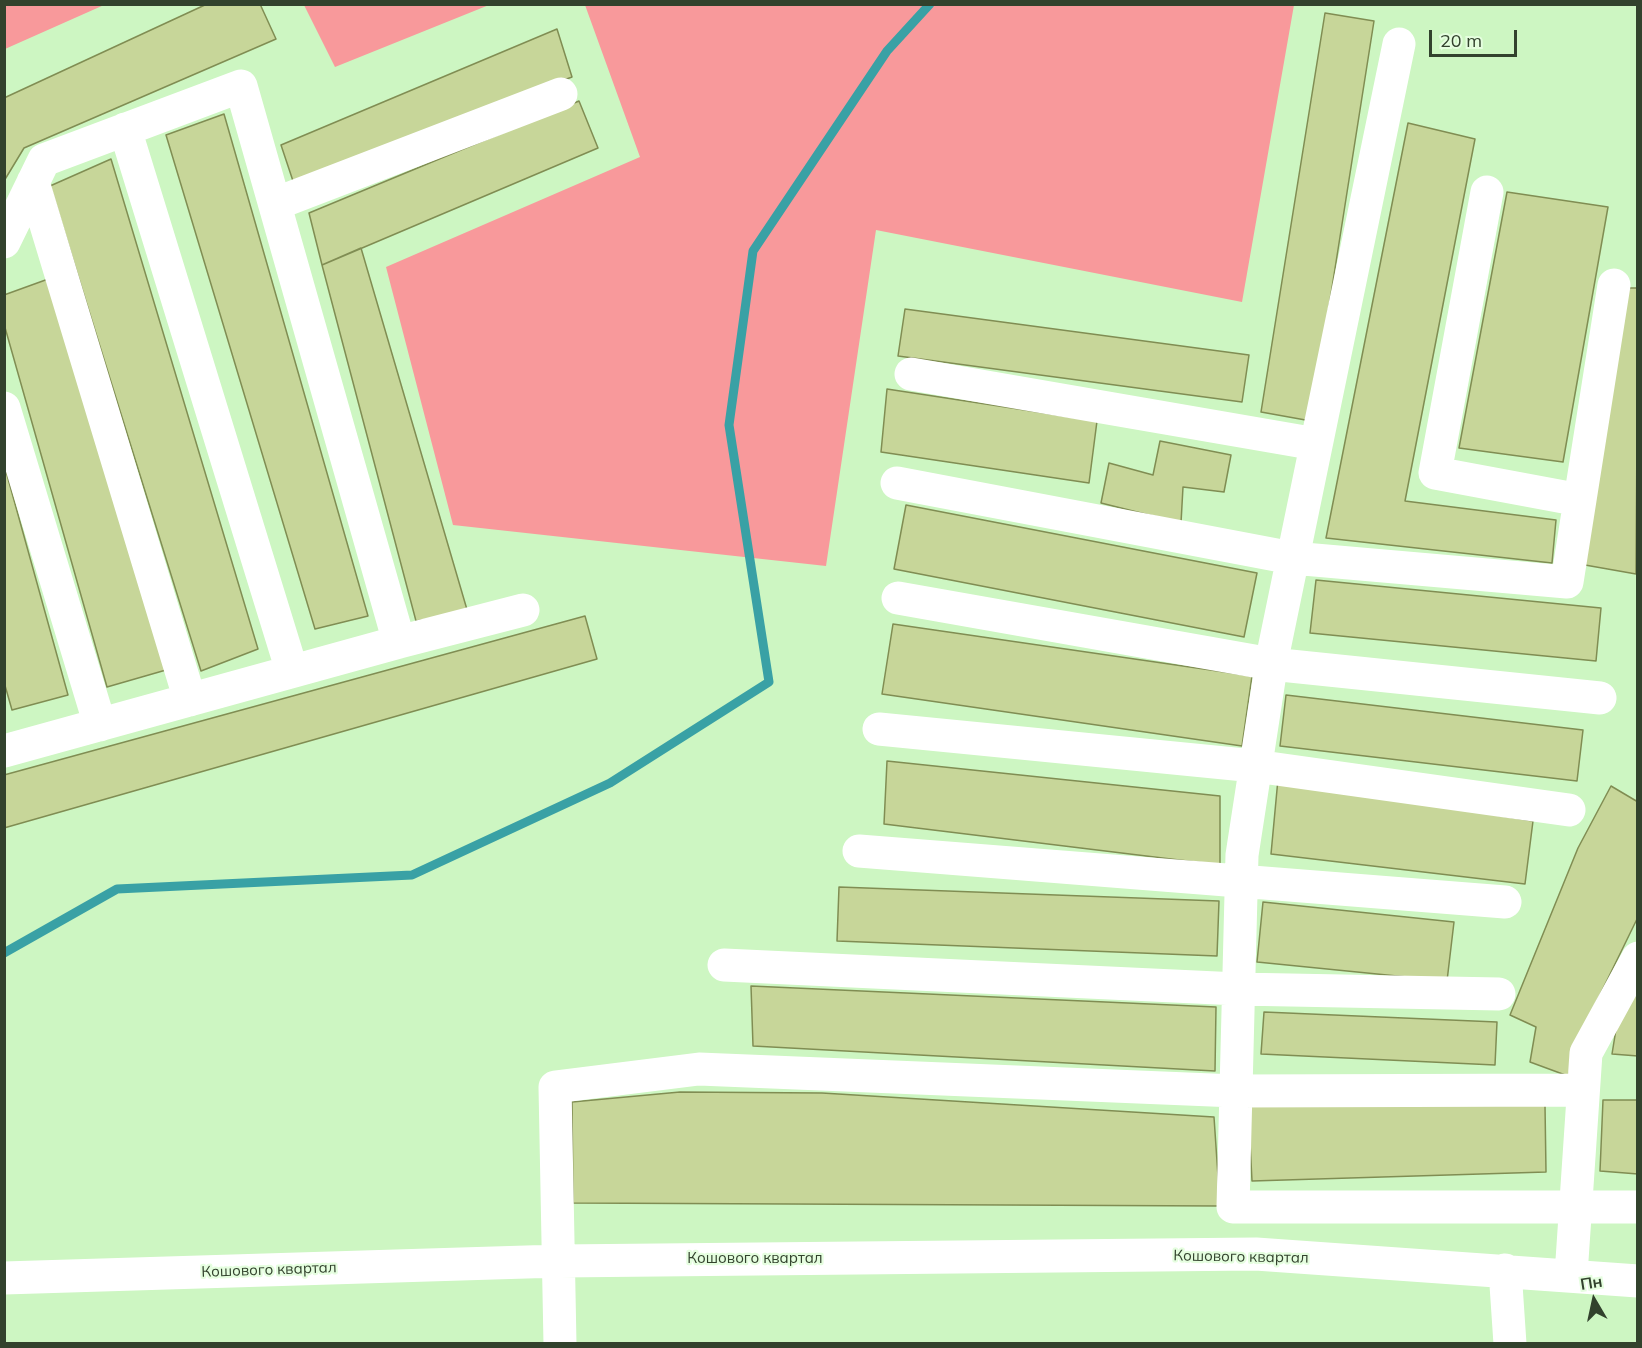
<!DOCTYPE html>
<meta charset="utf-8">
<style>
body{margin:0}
#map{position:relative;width:1642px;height:1348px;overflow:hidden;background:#cdf6c2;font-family:Mulish,sans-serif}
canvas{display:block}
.frame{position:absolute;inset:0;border:6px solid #32422d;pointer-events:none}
.north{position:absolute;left:1564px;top:1270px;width:60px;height:60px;-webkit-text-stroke:4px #e5fedf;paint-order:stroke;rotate:351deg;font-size:16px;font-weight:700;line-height:24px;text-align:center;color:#32422d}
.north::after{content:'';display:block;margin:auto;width:21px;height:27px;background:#32422d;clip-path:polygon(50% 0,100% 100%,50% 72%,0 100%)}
.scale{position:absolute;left:1429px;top:30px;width:88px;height:27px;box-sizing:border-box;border:3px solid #32422d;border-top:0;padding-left:8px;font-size:18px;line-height:21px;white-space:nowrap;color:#32422d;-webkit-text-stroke:4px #e5fedf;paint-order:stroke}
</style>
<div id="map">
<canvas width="1642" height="1348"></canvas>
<div class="frame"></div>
<div class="north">Пн</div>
<div class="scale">20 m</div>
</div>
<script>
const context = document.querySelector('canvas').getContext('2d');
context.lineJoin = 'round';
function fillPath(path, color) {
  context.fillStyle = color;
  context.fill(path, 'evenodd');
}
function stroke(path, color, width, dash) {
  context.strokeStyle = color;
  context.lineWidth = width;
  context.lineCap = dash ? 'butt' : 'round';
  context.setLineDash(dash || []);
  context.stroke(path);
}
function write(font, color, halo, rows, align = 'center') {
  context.font = font + ' Mulish,sans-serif';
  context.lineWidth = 4.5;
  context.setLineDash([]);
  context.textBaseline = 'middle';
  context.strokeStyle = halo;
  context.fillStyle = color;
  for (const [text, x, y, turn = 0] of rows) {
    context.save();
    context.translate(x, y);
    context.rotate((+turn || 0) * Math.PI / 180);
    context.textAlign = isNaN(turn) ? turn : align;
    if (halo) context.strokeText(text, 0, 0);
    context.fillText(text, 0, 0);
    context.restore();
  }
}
const green = new Path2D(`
 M5 4H104V5L5 49Z
 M304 5H489L335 67Z
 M585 5H1294L1242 302 876 230 826 566 453 525 386 267 640 157Z`);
const stream = new Path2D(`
 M4 953 117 889 412 875 610 783 769 682 729 425 753 251 887 51 930 4`);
const building = new Path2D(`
 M207 4H260L276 39 24 148 4 181V98Z
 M1325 13 1374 21 1311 421 1261 412Z
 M557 29 572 77 293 181 281 145Z
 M579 101 598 148 322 265 309 213Z
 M224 114 368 616 315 629 166 135Z
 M1408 123 1475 139 1405 501 1556 520 1552 563 1326 538Z
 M111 159 258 649 201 671 50 186Z
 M1507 192 1608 207 1563 462 1459 448Z
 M361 248 468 613 416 621 322 265Z
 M51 278 166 670 107 687 4 324V295Z
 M1628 288H1638L1636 574 1585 565Z
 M905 309 1249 355 1242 402 898 356Z
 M887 389 1097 421 1089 483 881 452Z
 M1160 441 1231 455 1224 492 1183 487 1181 523 1101 503 1109 463 1153 475Z
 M4 464 68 695 12 710 4 682Z
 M906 505 1257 573 1244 637 894 569Z
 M1316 580 1601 608 1596 661 1310 633Z
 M585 616 597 659 4 828V775Z
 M893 624 1252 676 1242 746 882 694Z
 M1286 695 1583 730 1577 781 1280 746Z
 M887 761 1220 796V865L884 824Z
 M1278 779 1533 821 1525 884 1271 854Z
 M1611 786 1638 802V917L1595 1005 1568 1076 1530 1062 1536 1027 1510 1015 1578 848Z
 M839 887 1219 901 1217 956 837 941Z
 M1263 902 1454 922 1447 981 1257 962Z
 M751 986 1216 1007 1215 1071 753 1046Z
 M1638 988V1056L1612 1054 1618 1017Z
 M1264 1012 1497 1022 1495 1065 1261 1054Z
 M680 1092 822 1093 1214 1117 1220 1206 573 1203 572 1102Z
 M1603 1100H1638V1174L1600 1171Z
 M1248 1104 1545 1105 1546 1172 1252 1181Z`);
const minor = new Path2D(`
 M1399 44 1273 654 1242 855 1233 1207H1638
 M125 129 292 671
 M33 182 190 700
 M1487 192 1435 473 1580 500
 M275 204 561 94
 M4 242 44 160 241 86 399 642 523 610
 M911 374 1316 444
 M4 408 100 725
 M897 483 1292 558 1567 582 1614 285
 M898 598 1271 664 1600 698
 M879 729 1255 766 1569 810
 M4 751 399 642
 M859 851 1505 902
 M724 965 1238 989 1499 994
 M1505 1270 1510 1344
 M1571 1275 1586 1053 1638 958
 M4 1278 559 1261 1256 1254 1638 1281
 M560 1344 555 1087 699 1069 1236 1091 1583 1090`);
const streetNames = [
 ["Кошового квартал",1241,1257,1],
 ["Кошового квартал",755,1258],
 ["Кошового квартал",269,1270,-2]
];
fillPath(green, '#f8999b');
stroke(stream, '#39a1a5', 9);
fillPath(building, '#c7d699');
stroke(building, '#808d53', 1.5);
stroke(minor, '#fff', 33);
write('15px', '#32422d', '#e5fedf', streetNames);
</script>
